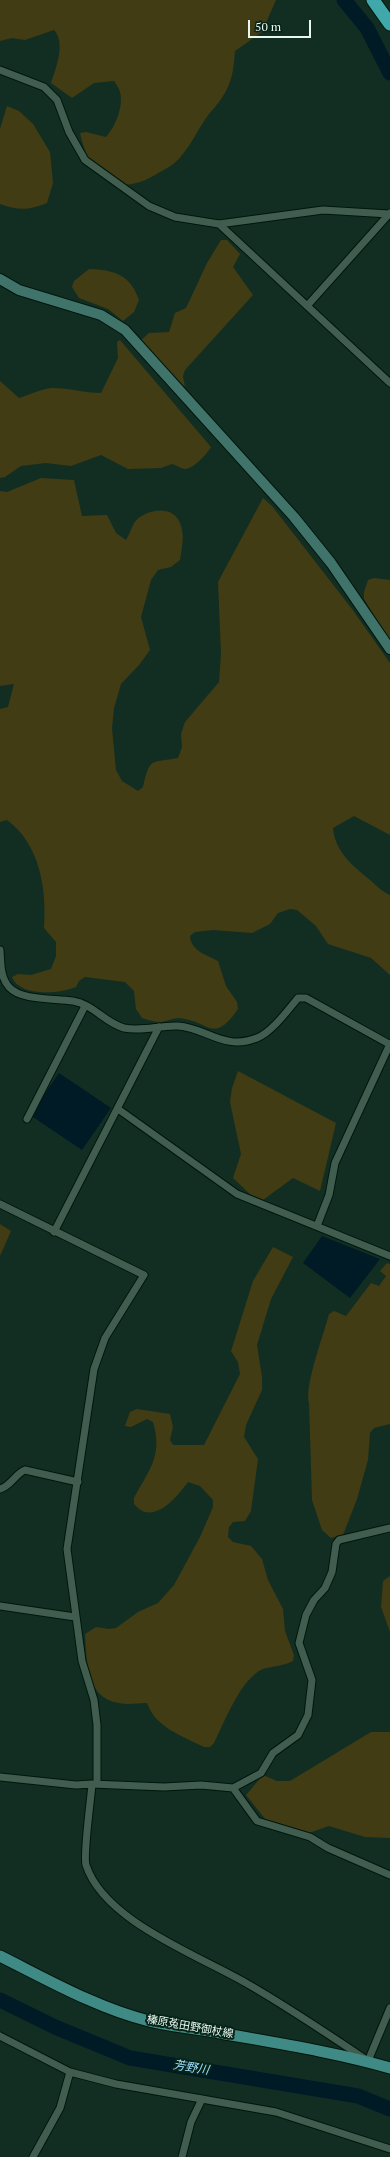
<!DOCTYPE html>
<meta charset="utf-8">
<style>
body{margin:0}
#map{position:relative;width:390px;height:2157px;overflow:hidden;background:#122e23;font-family:"PT Serif",serif}
canvas{display:block}
.scale{position:absolute;left:248px;top:20px;width:63px;height:18px;box-sizing:border-box;border:2px solid #e7f8f0;border-top:0;padding-left:5px;font-size:12px;line-height:14px;white-space:nowrap;color:#e7f8f0;-webkit-text-stroke:3px #072419;paint-order:stroke}
</style>
<div id="map">
<canvas width="390" height="2157"></canvas>
<div class="scale">50 m</div>
</div>
<script>
const context = document.querySelector('canvas').getContext('2d');
context.lineJoin = 'round';
function fillPath(path, color) {
  context.fillStyle = color;
  context.fill(path, 'evenodd');
}
function stroke(path, color, width, dash) {
  context.strokeStyle = color;
  context.lineWidth = width;
  context.lineCap = dash ? 'butt' : 'round';
  context.setLineDash(dash || []);
  context.stroke(path);
}
function write(font, color, halo, rows, align = 'center') {
  context.font = font + ' "PT Serif","Noto Sans JP",serif';
  context.lineWidth = 4;
  context.setLineDash([]);
  context.textBaseline = 'middle';
  context.strokeStyle = halo;
  context.fillStyle = color;
  for (const [text, x, y, turn = 0] of rows) {
    context.save();
    context.translate(x, y);
    context.rotate((+turn || 0) * Math.PI / 180);
    context.textAlign = isNaN(turn) ? turn : align;
    if (halo) context.strokeText(text, 0, 0);
    context.fillText(text, 0, 0);
    context.restore();
  }
}
const green = new Path2D(`
 M0 0H276L262 32 235 51C234 64 233 77 227 89 222 99 216 106 209 114 199 127 193 142 182 155 176 164 165 169 155 175 114 199 89 175 80 133L86 132 106 137C115 127 124 106 120 92 119 88 116 84 114 81L94 83 72 98 51 83C56 68 66 43 54 30L25 40 12 38 0 41Z
 M7 106 19 111 33 124 50 152 53 183 47 203C30 210 18 211 0 204V129Z
 M221 240H227L240 254 233 267 253 295 185 370 183 376 185 387 139 342 149 333 169 332 175 313 186 308 207 263Z
 M89 269C114 270 130 274 139 300L134 312 123 321 108 309 79 298 72 287 74 281Z
 M120 340 211 447C207 454 193 470 184 469 180 468 176 465 172 464L161 468 128 469 101 455 71 466 46 463 21 466 5 477 0 478V381L19 398C29 395 41 389 52 388 69 388 85 393 101 393L118 358 117 342Z
 M41 478 74 480 82 516 107 515 116 533 126 540C129 535 131 529 134 523 144 509 173 504 180 523 185 535 182 547 180 560L171 567 158 570 151 580 141 617 150 650 139 665 121 684 114 708 112 728 116 770 122 781 138 791 143 787C150 757 150 763 178 758L182 747 181 734 185 722 219 682 221 654 218 582 263 498 272 506 352 609 390 663V835L354 816 333 828C335 852 353 866 370 880 376 885 382 892 390 895V975L371 958 328 944 316 926 297 910 290 909 278 913 270 924 252 933 213 930 195 932 190 936C191 951 207 955 218 961L226 986 237 1002 238 1009C213 1045 210 1021 179 1018 173 1018 167 1021 161 1022 154 1022 148 1020 142 1018L136 1009 134 991 125 982 85 977 79 981 76 987C59 994 20 997 12 977L18 974 31 975 51 969 56 956V942L44 928C47 890 40 844 7 820L0 822V709L8 707 14 684 0 686V491L7 492Z
 M374 578 390 580V641L364 599V592L368 580Z
 M238 1071 336 1123 320 1191 293 1178 263 1200 251 1195 233 1178 241 1154 230 1102 232 1088Z
 M0 1224 11 1231 0 1256Z
 M273 1247 293 1257 271 1299 257 1345 262 1377V1390L246 1425 244 1437 258 1459 251 1511 245 1521 233 1522 229 1527 228 1537 233 1542 251 1546 262 1559 268 1580 283 1609 285 1631 294 1655 293 1661C283 1666 273 1666 263 1669 241 1678 224 1723 214 1743L210 1747H204C182 1736 155 1727 147 1703 138 1703 128 1705 119 1703 85 1698 87 1660 85 1634L96 1627 109 1629 116 1628 138 1612 158 1603 174 1585 200 1537 213 1507V1500L200 1486 188 1482C179 1494 162 1516 145 1512 141 1511 137 1507 134 1504V1498C149 1470 163 1456 153 1422L147 1419 131 1427 125 1426 130 1412 137 1409 170 1414 173 1427 170 1440 173 1445H204L240 1374 238 1362 231 1351 233 1345 253 1281Z
 M387 1263 390 1264V1424L374 1428 370 1433 368 1460 357 1499 343 1535 331 1538 322 1530 312 1500 309 1403C304 1386 324 1334 329 1314L334 1311 346 1316 371 1283 379 1286 386 1276 380 1271Z
 M390 1576V1632L381 1607 383 1581Z
 M371 1732H390V1838L365 1837 329 1826 309 1833 266 1820 246 1795 263 1775 277 1781H290Z`);
const water = new Path2D(`
 M59 1073 111 1108 82 1150 30 1115Z
 M322 1236 380 1259 350 1298 303 1263Z`);
const river = new Path2D(`
 M344 0 367 28 390 73
 M0 2000 55 2027 130 2058 358 2096 390 2109`);
const street = new Path2D(`
 M0 70 44 87 57 100 69 132 85 160 149 206 175 217 219 224 323 210 389 214
 M219 224 390 383
 M307 306 390 213
 M0 950C1 963 0 977 9 987 21 1001 56 998 73 1001 93 1004 105 1023 124 1028 142 1032 160 1025 178 1026 207 1028 224 1051 257 1038 272 1032 288 1010 298 998H306L389 1044
 M118 1109 237 1194 390 1256
 M27 1119 85 1006
 M0 1204 144 1275 105 1338 94 1369 67 1549 82 1661 94 1700 97 1725V1784
 M317 1226 329 1195 335 1163 390 1044
 M54 1232 159 1027
 M0 1489C11 1486 15 1474 25 1470L78 1482
 M0 1606 75 1617
 M0 1777 76 1785 92 1784 164 1787 201 1785 233 1788 261 1773 273 1753 298 1735 308 1715 312 1680 299 1643 306 1615 314 1600 325 1588 332 1572 336 1544 339 1540 390 1528
 M92 1784C91 1798 83 1855 86 1865 104 1921 198 1955 246 1983 288 2007 328 2034 368 2061L390 2008
 M233 1788 257 1821 310 1837 328 1848 390 1875
 M0 2036 70 2072 116 2084 276 2112 390 2149
 M33 2157 60 2108 70 2072
 M182 2157 191 2122 202 2099`);
const secondary = new Path2D(`
 M0 279 19 290 101 315 125 330 294 517 331 563 390 649`);
const primary = new Path2D(`
 M0 1956C48 1980 97 2008 149 2021 169 2026 189 2028 209 2031 269 2042 331 2051 390 2068`);
const highway = new Path2D(`
 M373 0 390 24`);
const streetNames = [
 ["榛原菟田野御杖線",190,2027,10]
];
const waterNames = [
 ["芳野川",191,2068,9]
];
fillPath(green, '#413c13');
fillPath(water, '#001a26');
stroke(river, '#001a26', 15);
stroke(street, '#00160c', 9);
stroke(secondary, '#00160c', 12);
stroke(primary, '#00160c', 13);
stroke(highway, '#00160c', 15);
stroke(street, '#405d50', 7);
stroke(secondary, '#40746b', 10);
stroke(primary, '#408a86', 11);
stroke(highway, '#40a8aa', 13);
write('11px', '#e7f8f0', '#072419', streetNames);
write('italic 12px', '#9fe0ff', '#072419', waterNames);
</script>
